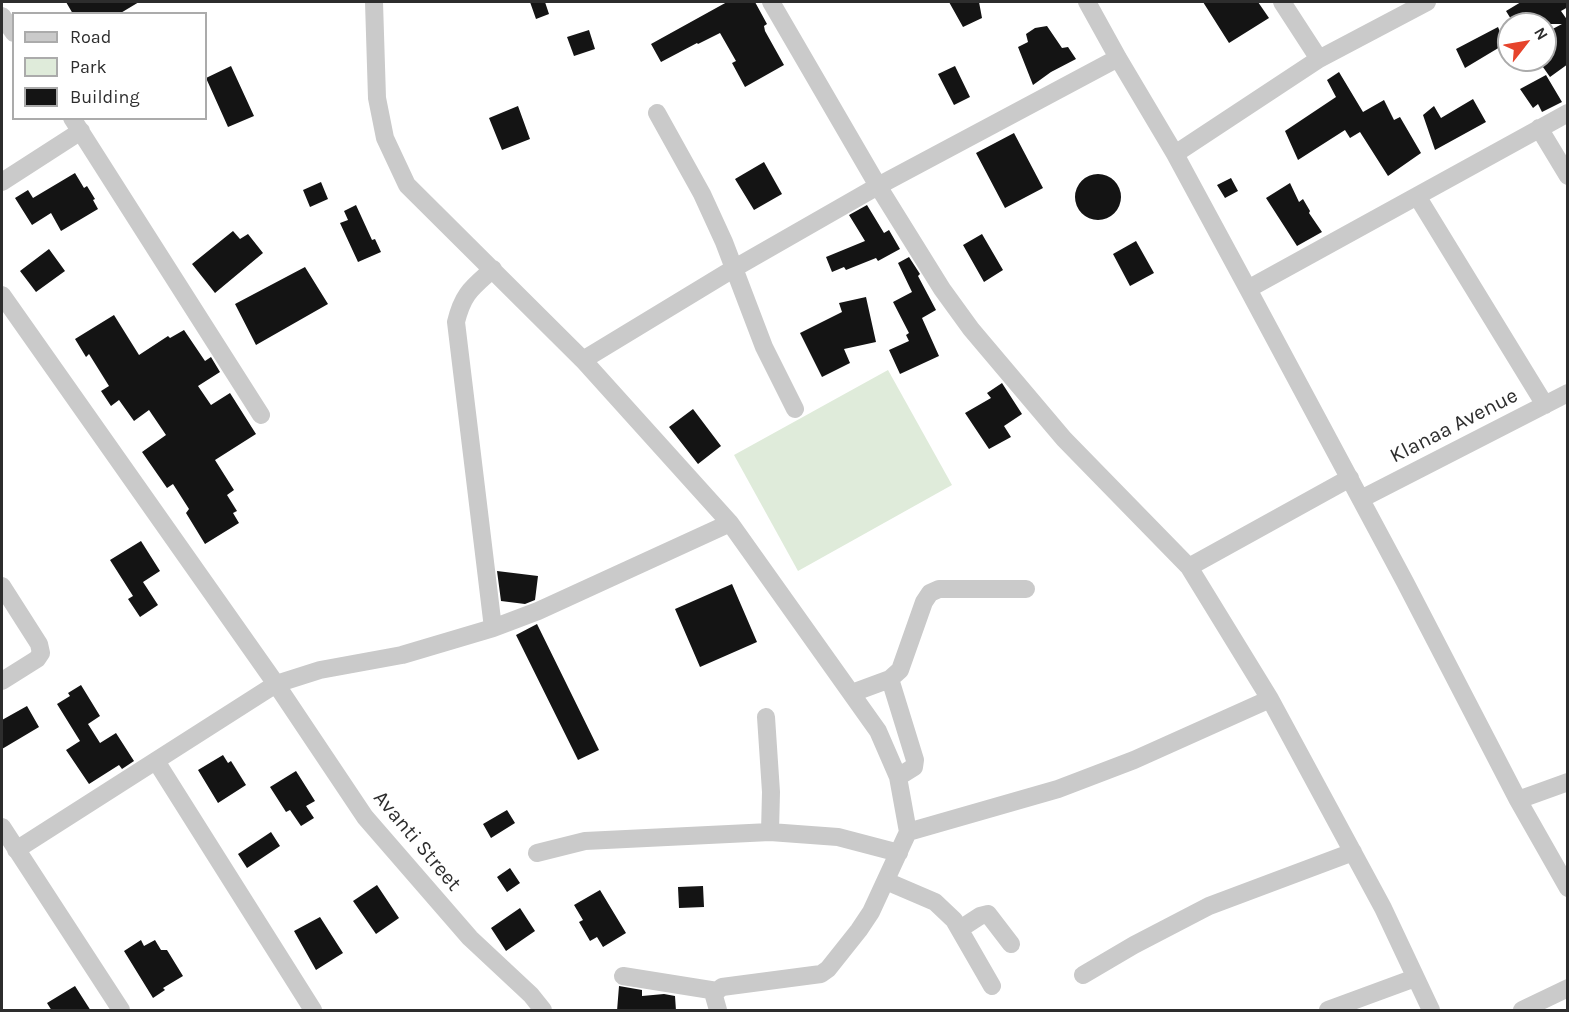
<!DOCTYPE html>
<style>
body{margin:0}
#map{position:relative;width:1569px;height:1012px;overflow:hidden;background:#fff;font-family:Karla,sans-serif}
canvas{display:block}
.frame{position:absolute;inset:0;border:3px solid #2d2d2d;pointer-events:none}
.legend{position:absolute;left:12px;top:12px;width:195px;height:108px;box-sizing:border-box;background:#fff;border:2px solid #ababab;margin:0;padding:8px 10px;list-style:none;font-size:18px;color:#2d2d2d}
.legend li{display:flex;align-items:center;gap:12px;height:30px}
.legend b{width:30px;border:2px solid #ababab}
.north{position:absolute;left:1497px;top:12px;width:60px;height:60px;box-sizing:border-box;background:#fff;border:2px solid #ababab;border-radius:50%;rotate:59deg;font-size:16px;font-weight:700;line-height:24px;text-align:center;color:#2d2d2d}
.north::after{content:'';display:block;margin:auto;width:21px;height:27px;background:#e6442c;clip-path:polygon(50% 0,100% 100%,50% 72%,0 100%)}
</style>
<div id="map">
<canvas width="1569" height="1012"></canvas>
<div class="frame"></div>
<ul class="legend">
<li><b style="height:8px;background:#cacaca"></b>Road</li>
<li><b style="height:16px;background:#dfebda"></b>Park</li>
<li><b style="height:16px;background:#141414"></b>Building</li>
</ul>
<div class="north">N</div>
</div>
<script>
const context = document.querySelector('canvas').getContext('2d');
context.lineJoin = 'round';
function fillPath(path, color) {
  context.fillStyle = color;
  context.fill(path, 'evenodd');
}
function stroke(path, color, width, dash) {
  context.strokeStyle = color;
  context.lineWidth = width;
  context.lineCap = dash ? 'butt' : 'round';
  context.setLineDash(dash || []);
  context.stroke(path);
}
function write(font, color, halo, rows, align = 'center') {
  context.font = font + ' Karla,sans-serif';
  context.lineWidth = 6;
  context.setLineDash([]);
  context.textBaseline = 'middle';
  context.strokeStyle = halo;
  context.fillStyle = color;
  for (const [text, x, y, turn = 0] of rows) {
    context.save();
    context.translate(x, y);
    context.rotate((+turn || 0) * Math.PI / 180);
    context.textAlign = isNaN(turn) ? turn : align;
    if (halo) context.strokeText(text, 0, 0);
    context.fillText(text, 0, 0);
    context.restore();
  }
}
const green = new Path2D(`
 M888 370 952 485 798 571 734 455Z`);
const building = new Path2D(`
 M66 2H139L119 14H73Z
 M530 2H545L549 14 536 19Z
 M727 2H755L767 24 764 26 765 31 784 65 745 87 732 63 736 61 720 33 698 44 697 43 661 62 651 44Z
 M949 2H979L982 18 963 27Z
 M1203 2H1258L1269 18 1229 43Z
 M1521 2H1568V7L1561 11 1568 21V64L1550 77 1538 60H1545V33L1562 24H1514L1506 11Z
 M1047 26 1062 48 1068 47 1076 59 1051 72 1033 85 1018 47 1028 42 1026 34 1035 28Z
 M1498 27 1505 44 1465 68 1456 49Z
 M589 30 595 49 574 56 567 37Z
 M231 66 254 116 228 127 206 78Z
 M955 66 970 97 954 105 938 74Z
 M1339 72 1363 112 1384 100 1394 120 1400 117 1421 153 1388 176 1360 132 1350 138 1345 130 1298 160 1285 131 1336 97 1327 80Z
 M1546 75 1562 102 1542 112 1538 104 1533 108 1520 89Z
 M1473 99 1486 122 1435 150 1423 115 1434 106 1441 118Z
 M518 106 530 139 502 150 489 118Z
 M1014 133 1043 188 1005 208 976 153Z
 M764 162 782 194 754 210 735 179Z
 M75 173 84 188 87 186 95 199 93 200 98 209 61 231 51 213 32 225 15 198 28 190 33 198Z
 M1075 197a23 23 0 1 1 46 0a23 23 0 1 1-46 0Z
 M1231 178 1238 191 1225 198 1217 185Z
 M321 182 328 199 310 207 303 190Z
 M1290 183 1299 202 1303 199 1310 211 1309 213 1322 232 1297 246 1266 198Z
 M356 205 372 240 375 239 381 252 358 262 340 223 348 220 344 211Z
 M867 205 884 233 889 230 900 249 878 261 876 258 846 270 844 267 832 272 826 257 865 241 849 215Z
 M233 231 240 239 248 234 263 253 215 293 192 264Z
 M982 234 1003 270 984 282 963 245Z
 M1136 241 1154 273 1130 286 1113 254Z
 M49 249 65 271 36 292 20 271Z
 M909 257 920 274 918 276 936 310 922 318 939 356 900 374 889 350 909 341 906 335 909 333 893 302 912 292 898 263Z
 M305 267 328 304 256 345 235 304Z
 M866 297 876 342 844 349 850 363 822 377 800 333 842 312 839 303Z
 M114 315 139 355 168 336 170 338 184 330 205 361 211 357 220 372 198 386 211 405 230 393 256 434 215 460 234 490 227 495 237 511 233 513 239 523 205 544 186 513 189 509 173 484 167 488 142 452 166 435 149 410 134 421 119 400 111 406 101 391 109 386 89 354 86 357 75 339Z
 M1002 383 1022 414 1004 426 1011 437 989 449 965 413 991 398 987 393Z
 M693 409 721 446 698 464 669 427Z
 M141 541 160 571 143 582 158 605 140 617 128 599 133 596 110 560Z
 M497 571 538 576 535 600 525 604 501 601Z
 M732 584 757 642 700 667 675 609Z
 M537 624 599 750 578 760 516 635Z
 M81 685 100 716 88 724 100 743 116 733 134 761 122 769 119 765 89 784 66 750 80 741 57 704 70 696 68 693Z
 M27 706 39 727 2 749V720Z
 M223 755 228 763 231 761 246 785 218 803 198 770Z
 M296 771 315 801 306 806 314 818 301 826 290 810 286 812 270 787Z
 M507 810 515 823 491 838 483 824Z
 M271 832 280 846 247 868 238 854Z
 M510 868 520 883 507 892 497 877Z
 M377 885 399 918 376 934 353 901Z
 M703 886 704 907 679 908 678 887Z
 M600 890 626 933 603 947 597 937 590 941 579 922 583 920 574 905Z
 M520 908 535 931 506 951 491 928Z
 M320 917 343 953 316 970 294 931Z
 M141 940 144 946 155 940 161 950H167L183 976 163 988 165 990 153 998 124 951Z
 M75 986 91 1011H52L47 1003Z
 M619 986 642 990V996L664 994 675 996 676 1011H617Z`);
const street = new Path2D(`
 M374 2 377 98 385 138 407 185 583 360 730 523 878 731 898 777 908 832 871 912 859 930 828 969 821 974 722 987 717 991 714 996 718 1010
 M771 2 878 186 942 289 971 329 1064 439 1189 567 1270 699 1383 908 1431 1010
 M1087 2 1118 58 1175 154 1248 289 1405 582 1518 800 1568 888
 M1282 2 1319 59
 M2 16 14 33
 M657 113 702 194 724 242 764 347 795 409
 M72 118 261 415
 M1539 128 1568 176
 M1175 154 1319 59 1427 2
 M2 182 81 131
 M1417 196 1545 405
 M1248 289 1568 113
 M2 295 276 684 365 817 470 938 531 995 543 1010
 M583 360 733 269 878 186 1118 58
 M1361 499 1568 393
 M1189 567 1350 478
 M2 586 39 644 41 653 37 659 2 681
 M493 628 456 322C463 293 472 288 493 269
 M890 679 915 760 914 767 898 777
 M852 693 890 679 900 670 924 602 930 593 939 589H1026
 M766 717 771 792 770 832
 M156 761 313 1010
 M1518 800 1568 782
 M2 827 121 1010
 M908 832 1058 789 1134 760 1270 699
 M16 850 276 684 320 670 402 655 493 628 538 611 730 523
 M537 853 585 841 770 832 838 837 899 853
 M886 881 935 902 954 920 992 986
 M960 929 980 916 988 914 1011 944
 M1083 975 1134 945 1209 906 1353 852
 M623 976 717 991
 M1328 1010 1415 978
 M1522 1010 1568 988`);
const streetNames = [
 ["Klanaa Avenue",1454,426,-27],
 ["Avanti Street",417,841,50]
];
fillPath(green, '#dfebda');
fillPath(building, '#141414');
stroke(street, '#cacaca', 18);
write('21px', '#2d2d2d', '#fff', streetNames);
</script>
